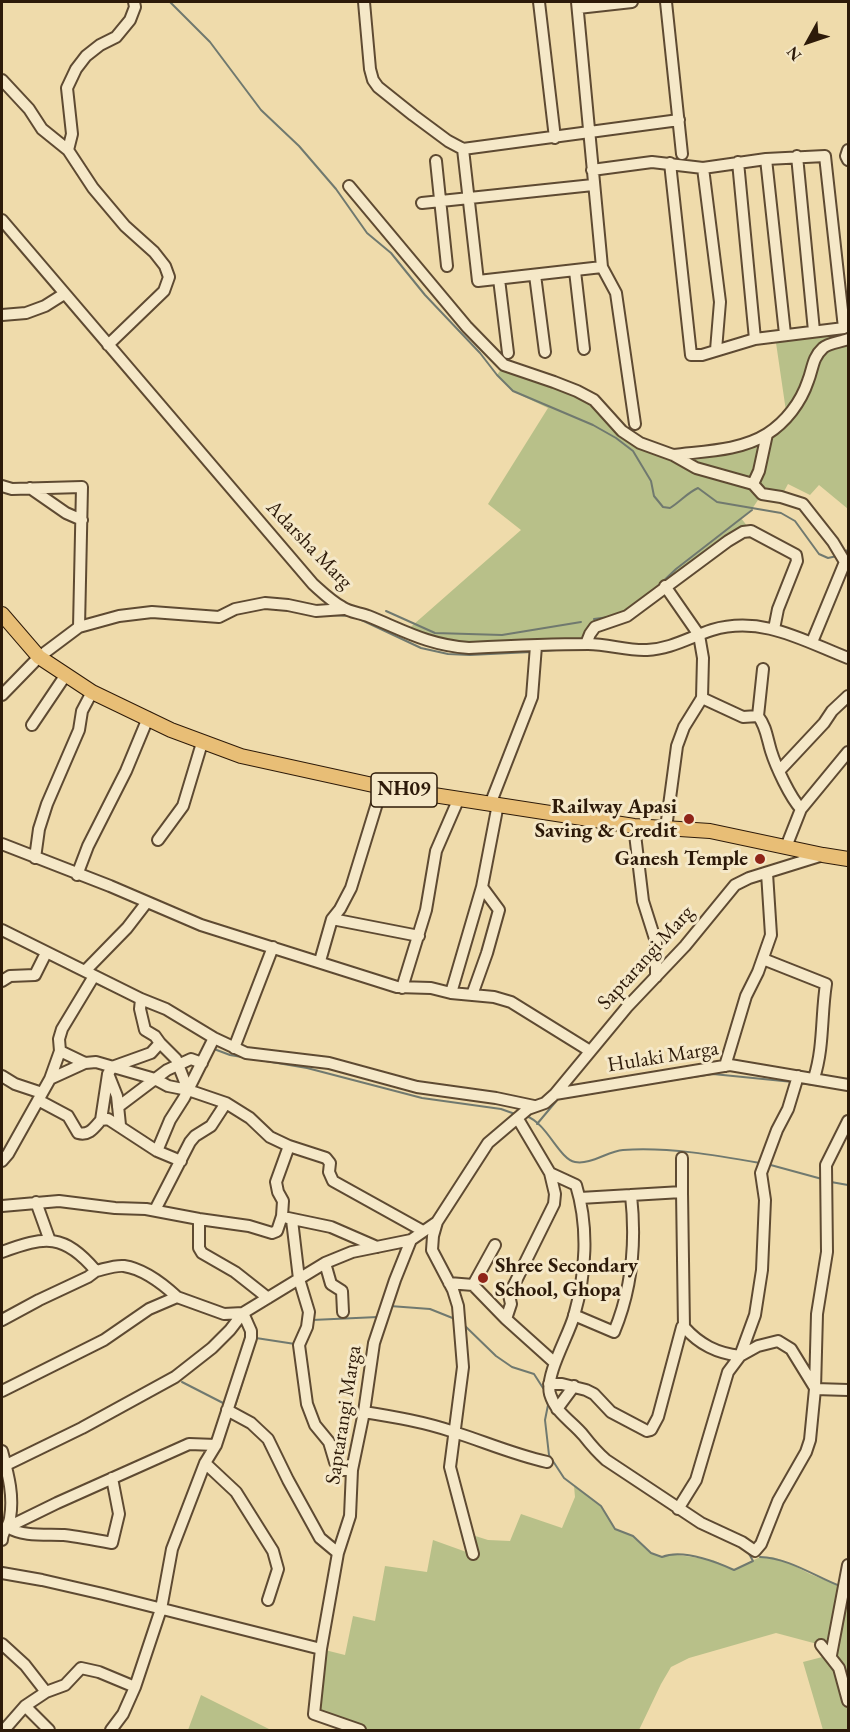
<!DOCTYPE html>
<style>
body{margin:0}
#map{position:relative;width:850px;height:1732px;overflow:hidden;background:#efdbab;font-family:"EB Garamond",serif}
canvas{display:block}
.frame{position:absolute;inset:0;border:3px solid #2d1a09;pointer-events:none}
.north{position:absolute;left:778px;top:12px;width:60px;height:60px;-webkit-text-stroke:4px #f5e8c8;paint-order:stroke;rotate:230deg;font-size:16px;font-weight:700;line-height:24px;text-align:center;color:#2d1a09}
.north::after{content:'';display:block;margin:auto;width:21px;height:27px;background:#2d1a09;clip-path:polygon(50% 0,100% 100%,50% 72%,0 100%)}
</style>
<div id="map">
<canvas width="850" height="1732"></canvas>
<div class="frame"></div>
<div class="north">N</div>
</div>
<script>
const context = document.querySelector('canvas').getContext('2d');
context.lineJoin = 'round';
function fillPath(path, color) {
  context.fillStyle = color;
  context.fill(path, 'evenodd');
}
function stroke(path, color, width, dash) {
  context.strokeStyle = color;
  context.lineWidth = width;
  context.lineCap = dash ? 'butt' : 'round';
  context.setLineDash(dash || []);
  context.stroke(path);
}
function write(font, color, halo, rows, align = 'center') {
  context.font = font + ' "EB Garamond",serif';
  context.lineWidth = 6;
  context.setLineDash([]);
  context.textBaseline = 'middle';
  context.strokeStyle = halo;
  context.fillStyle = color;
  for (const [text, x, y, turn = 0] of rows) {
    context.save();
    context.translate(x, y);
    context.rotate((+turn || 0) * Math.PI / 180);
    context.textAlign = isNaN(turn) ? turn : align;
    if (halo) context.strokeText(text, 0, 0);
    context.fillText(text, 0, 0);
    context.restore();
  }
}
const green = new Path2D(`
 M848 329V509L819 485 810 495 788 484 781 497 762 494 752 509 741 518 751 531 627 616 603 623 586 644 469 648 405 632 521 530 488 504 548 408 512 391 497 375 504 365 577 391 622 431 673 455 731 448 787 418 775 336Z
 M574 1486 589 1496 601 1506 615 1529 633 1536 651 1553 661 1557 671 1554 713 1560 734 1570 760 1557H772L785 1561 810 1574 840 1586 848 1593V1730H823L803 1662 830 1655 821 1645 776 1633 689 1658 671 1667 661 1684 639 1730H360L314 1714 321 1649 345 1655 353 1616 375 1621 385 1566 427 1572 433 1540 472 1554 469 1534 488 1540 510 1541 521 1514 562 1528 575 1497Z
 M201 1695 271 1730H188Z`);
const stream = new Path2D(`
 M170 2 210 42 261 110 299 146 336 189 367 233 391 253 425 295 480 353 497 375 513 391 593 425 616 438 633 451 651 481 654 496 663 507 670 508C681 501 687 493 698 488L717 502 781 513 795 521 819 554 828 558 837 556
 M842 553 848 550
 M656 588 676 569 752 510
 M386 611 435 633 502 635 581 622
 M328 615 353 616 421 648 448 654 470 655 531 652
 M594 619 609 617
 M739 631H751
 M540 651 573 649
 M93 982 126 997
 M214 1049 230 1055 307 1068 422 1098 501 1109 515 1114
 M800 1083 836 1088
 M620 1088 713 1074 793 1082
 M526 1116C547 1123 559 1159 575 1162 591 1165 608 1151 623 1150 669 1147 715 1155 760 1163
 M537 1124 558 1099 612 1090
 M767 1164 822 1179
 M831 1182 848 1185
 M390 1306 430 1309 455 1319
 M312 1320 378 1317
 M464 1325 496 1356 512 1367 534 1374 543 1388
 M256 1338 295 1344
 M182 1382 225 1404
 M545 1395 548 1405 545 1420 549 1455 564 1478 601 1506 615 1529 633 1536 651 1553 662 1557C682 1549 714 1561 734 1570L753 1561 748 1552
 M235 1406 254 1346
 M760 1557C789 1558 814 1576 840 1586`);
const minor = new Path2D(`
 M364 2 370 69 373 80 378 87 413 115 448 141 463 149 679 120
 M539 2 555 138
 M577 2 602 267 616 293 635 424
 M666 2 682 154
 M578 8 632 2
 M2 80 29 109 42 129 68 150 93 188 125 226 154 252 165 266 169 277 164 291 108 345
 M463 149 478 281 602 267
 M68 150 72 134 67 88 76 69 86 56 100 45 116 37 130 20 135 7 134 2
 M848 150 846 156 848 160
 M797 156 814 331
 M766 159 785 334
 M436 161 447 266
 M738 162 755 339
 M703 168 720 302 716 350
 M592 170 652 162 703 168 766 159 825 156 844 328 755 339 702 355H691L670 163
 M349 186 467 327 504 365 554 382 577 391 594 400 622 431 640 443 673 455 696 468 753 484 762 494 781 497 803 504 833 542 845 562 812 642
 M422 203 593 185
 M2 220 313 584C322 592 331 601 342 607 349 612 360 613 368 616 405 631 428 645 469 648 508 646 548 644 588 644 608 644 628 651 647 650 671 649 690 637 712 630 762 615 804 641 848 658
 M575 271 584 349
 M535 275 545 352
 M499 279 508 353
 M2 315 26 313 45 306 64 294
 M673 455C704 451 740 451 767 434 786 422 801 402 808 381 813 369 812 358 823 348 828 343 841 342 848 339
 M753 484 759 471 767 434
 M2 486 12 489 82 487 79 627
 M30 488 66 513 82 520
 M665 586 699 635 703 658 702 698 684 727 677 746 666 828
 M586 644 590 634 595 627 627 616 728 541 743 532 751 531 796 555 797 561 778 609 774 629
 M763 669 758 716C766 726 767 738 771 751 776 767 790 797 801 809
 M2 695 39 657 79 627 119 616 152 612 219 617 235 609 265 603 288 605 316 611 344 609
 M702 698 743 717 758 716
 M32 725 65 676
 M780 770 824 723 832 711 848 696
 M491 802 532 697 536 646
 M634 826 643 901 656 942V977
 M158 840 183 806 202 743
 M2 844 110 886 201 925 397 987 431 988 451 993 494 997 511 1002 590 1051
 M786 847 801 809 848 752
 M35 858 39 829 47 804 79 730 82 711 92 692
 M77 875 88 846 126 771 148 718
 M332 919 419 936
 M2 930 141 999 166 1009 214 1038 246 1053 329 1063 417 1087 496 1098 534 1106
 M763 959 826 984C821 1015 824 1047 814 1078
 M320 961 332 919 340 909 351 888 382 787
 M85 971 127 928 147 902
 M2 981 10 976 35 975 46 953
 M402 988 426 910 436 851 459 798
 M451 993 482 887
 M472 995 487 953 499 910 482 887 498 804
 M160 1043 176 1059 188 1090
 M234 1048 273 947
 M60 1051 85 1063
 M725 1066 746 996 758 972 771 935 767 873
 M2 1076 15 1084 42 1093
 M109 1076 117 1096 120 1125
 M50 1079 85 1063 96 1062 155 1079 168 1086 188 1090 226 1103 250 1118 270 1137 289 1146 326 1158 330 1163 329 1172 333 1181 423 1231
 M555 1094 730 1065 848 1085
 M38 1100 68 1116 78 1133C89 1136 94 1128 101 1120L108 1119 157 1151 181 1161
 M118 1107 167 1070 191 1059 202 1063
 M518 1119 550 1173 576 1185C589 1227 586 1274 574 1316 568 1337 545 1375 550 1394 556 1414 572 1421 584 1436 591 1445 597 1452 606 1460L701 1523 742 1542 755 1551 761 1544 778 1501 806 1452 810 1440 815 1389 817 1314 827 1252 826 1165 848 1121
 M101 1120 108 1074 112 1067 151 1053 160 1043 155 1036 145 1030 140 1009 141 999
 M157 1151 170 1120 184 1098 214 1038
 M682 1158V1192
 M2 1161 8 1154 50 1079 60 1051 59 1039 62 1029 94 976
 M580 1198 682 1192 684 1327C700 1345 717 1353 740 1356
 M36 1202 50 1241
 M2 1206 59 1201 115 1208 146 1209 199 1219 249 1226 272 1233 277 1231 282 1216 283 1201 278 1192 276 1182 289 1146
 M155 1210 190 1142 195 1136 211 1126 226 1103
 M288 1218 331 1227 377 1247
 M199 1219V1248L202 1253 235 1272 268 1298
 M292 1220 299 1279 309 1312 307 1327 299 1345 307 1404 315 1425 329 1442 335 1462 341 1470H352
 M437 1222 433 1236 432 1250 453 1290 458 1306 463 1367 450 1467 473 1554
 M495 1245 473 1285 506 1319 555 1363
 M2 1252C45 1236 64 1233 96 1271 105 1269 115 1265 124 1266 144 1269 163 1284 177 1297
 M325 1263 331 1284 342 1291 343 1312
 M449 1283 473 1285
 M574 1315 614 1332C632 1289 636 1240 631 1195
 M506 1319 511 1304 509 1295 554 1204 555 1194 550 1173
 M2 1320 39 1300 88 1277 96 1271
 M740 1356 755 1315 762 1270 765 1200 761 1173 777 1130 788 1109 798 1076
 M549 1384H562L586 1390 594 1394 611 1412 647 1431 651 1430 658 1417 682 1327H684
 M815 1389 848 1390
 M2 1391 104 1340 149 1309 177 1297 224 1314 243 1313 251 1331V1338L216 1445 205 1463 172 1549 161 1609 135 1687 123 1714 111 1730
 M557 1409 574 1386
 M227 1410 251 1423 268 1439 288 1480 320 1538 338 1553
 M364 1412C395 1417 425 1422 454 1432 485 1442 515 1455 547 1462
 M2 1451C8 1474 14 1495 10 1518 9 1527 2 1531 2 1540
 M205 1463 236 1492 273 1551 278 1569 268 1600
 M2 1467 82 1428 175 1377 212 1348 230 1330 243 1313 325 1263 352 1252 411 1240
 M678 1509 696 1480 728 1372 740 1356 758 1346 778 1341 791 1349 815 1388
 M8 1527 57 1503 189 1444 216 1445
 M8 1527C22 1537 47 1534 64 1535 80 1537 96 1540 112 1543L119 1514 112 1478
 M2 1573 42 1580 103 1594 321 1649
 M2 1644 25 1665 46 1692
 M821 1645 839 1668 848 1701
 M831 1655 848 1565
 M25 1706 49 1730
 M4 1730 25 1706 46 1692 65 1685 81 1668 99 1672 135 1687
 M360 1730 314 1714 321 1649 338 1553 350 1516 352 1470 364 1412 374 1343 395 1280 411 1240 437 1222 488 1143 528 1109 545 1103 555 1094 627 1007 685 946 735 885 749 878 823 855`);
const major = new Path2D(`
 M2 614 39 657 92 692 171 730 241 756 382 787 634 826 710 831 823 855 848 859`);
const markers = [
 [689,819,6,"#8f2418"],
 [760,859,6,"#8f2418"],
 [483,1278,6,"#8f2418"]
];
const shields = [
 [404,790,66]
];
const shieldNames = [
 ["NH09",404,790]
];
const streetNames = [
 ["Adarsha Marg",309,545,46],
 ["Saptarangi Marg",646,958,-48],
 ["Hulaki Marga",663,1057,-9],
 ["Saptarangi Marga",344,1415,-81]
];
const poiNames = [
 ["Railway Apasi",677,807],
 ["Saving & Credit",677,831],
 ["Ganesh Temple",748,859],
 ["Shree Secondary",495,1266,"left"],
 ["School, Ghopa",495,1290,"left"]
];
fillPath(green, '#b8c089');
stroke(stream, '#70796f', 2);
stroke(minor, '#5e4a32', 14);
stroke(major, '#2d1a09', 16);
stroke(minor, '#f5e8c8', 10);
stroke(major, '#e8be76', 14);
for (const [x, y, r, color] of markers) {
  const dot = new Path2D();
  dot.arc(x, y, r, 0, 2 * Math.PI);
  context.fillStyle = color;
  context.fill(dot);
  stroke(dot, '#f5e8c8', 2);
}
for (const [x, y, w] of shields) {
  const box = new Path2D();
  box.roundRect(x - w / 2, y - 17, w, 34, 4.5);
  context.fillStyle = '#f5e8c8';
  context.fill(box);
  stroke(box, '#2d1a09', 1.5);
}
write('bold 20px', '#2d1a09', null, shieldNames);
write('21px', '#2d1a09', '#f5e8c8', streetNames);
write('bold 21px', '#2d1a09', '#f5e8c8', poiNames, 'right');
</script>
